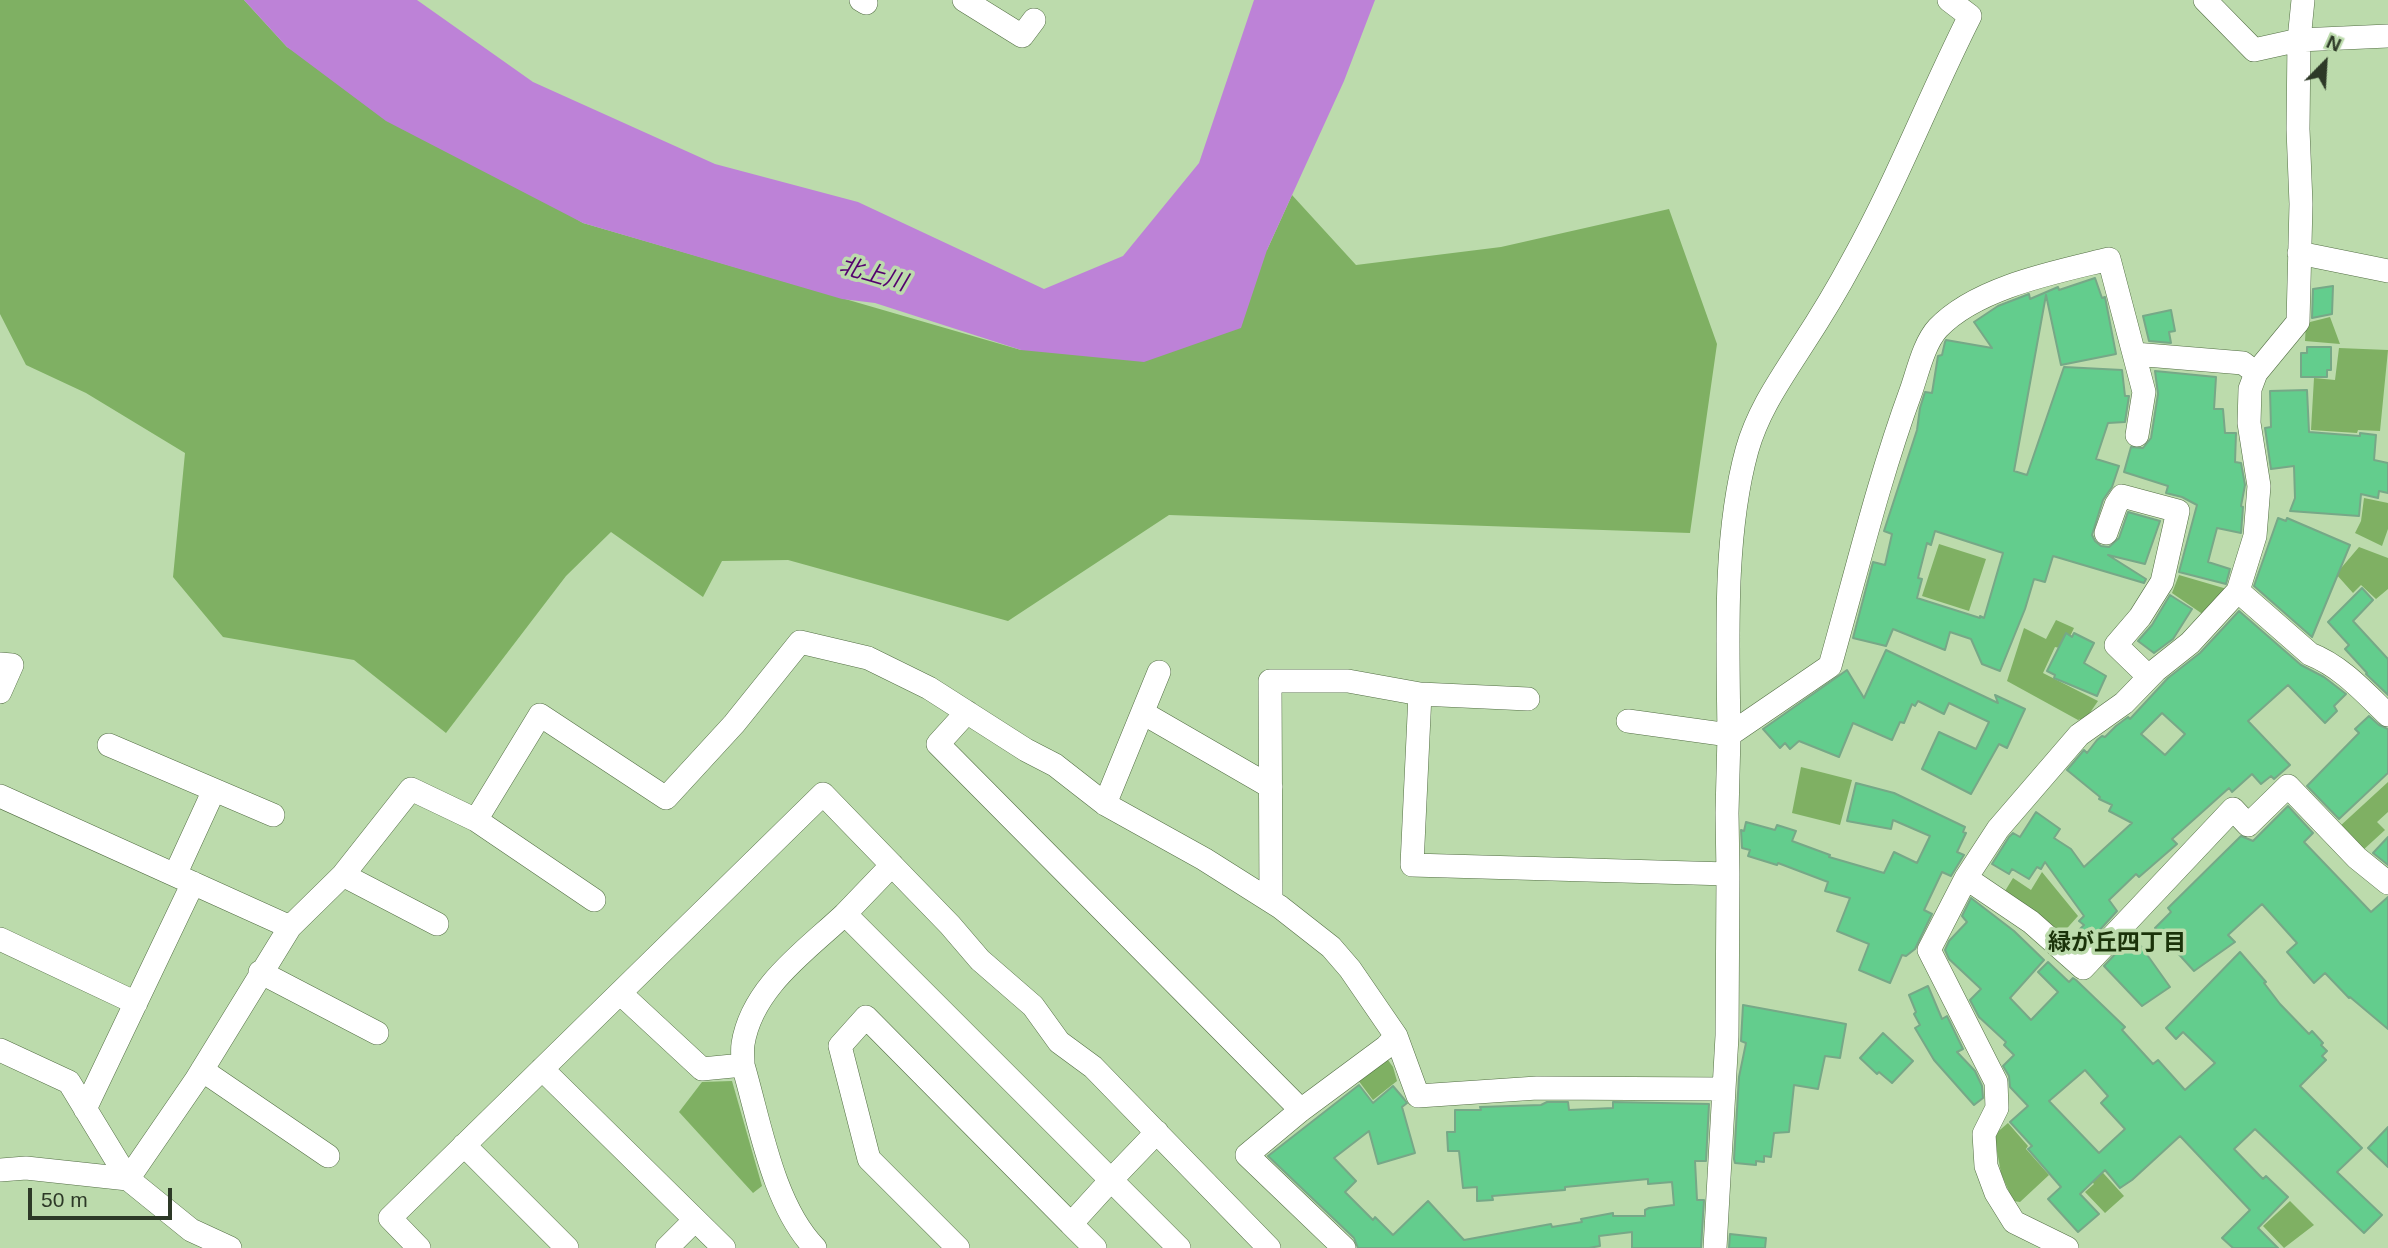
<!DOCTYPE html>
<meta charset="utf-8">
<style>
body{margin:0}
#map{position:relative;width:2388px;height:1248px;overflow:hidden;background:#bcdbac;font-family:Arial,sans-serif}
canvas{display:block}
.north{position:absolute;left:2290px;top:28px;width:70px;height:70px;-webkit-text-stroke:5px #bcdbac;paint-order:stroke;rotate:24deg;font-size:19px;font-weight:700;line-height:28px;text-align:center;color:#2d3927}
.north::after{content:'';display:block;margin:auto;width:24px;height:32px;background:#2d3927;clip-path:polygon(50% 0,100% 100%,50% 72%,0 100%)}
.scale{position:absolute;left:28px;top:1188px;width:144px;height:32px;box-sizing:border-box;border:4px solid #2d3927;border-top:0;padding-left:9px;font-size:21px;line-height:24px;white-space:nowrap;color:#2d3927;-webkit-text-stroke:5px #bcdbac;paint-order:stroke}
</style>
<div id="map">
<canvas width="2388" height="1248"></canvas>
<div class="north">N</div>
<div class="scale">50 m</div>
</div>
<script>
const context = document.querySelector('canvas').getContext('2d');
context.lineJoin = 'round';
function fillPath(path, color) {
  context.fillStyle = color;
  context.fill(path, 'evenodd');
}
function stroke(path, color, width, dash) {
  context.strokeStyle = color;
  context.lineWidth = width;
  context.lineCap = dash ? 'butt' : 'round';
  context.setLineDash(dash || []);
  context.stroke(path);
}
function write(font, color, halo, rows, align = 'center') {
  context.font = font + ' Arial,"Noto Sans JP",sans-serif';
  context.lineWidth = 7;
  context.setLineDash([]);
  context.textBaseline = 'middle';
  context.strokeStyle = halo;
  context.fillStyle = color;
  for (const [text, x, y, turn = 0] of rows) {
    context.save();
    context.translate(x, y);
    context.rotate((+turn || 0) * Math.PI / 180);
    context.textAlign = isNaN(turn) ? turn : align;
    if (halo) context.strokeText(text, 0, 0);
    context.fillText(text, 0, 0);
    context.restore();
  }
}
const green = new Path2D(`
 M0 0H244L287 47 583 223 1021 350 1267 250 1292 195 1356 265 1501 247 1669 209 1717 344 1690 533 1169 515 1008 621 788 560 722 561 703 597 611 532 566 576 446 733 354 660 223 637 173 577 185 453 86 393 26 365 0 314Z
 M2330 317 2340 344 2305 341 2306 323Z
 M2339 348 2388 350 2380 431 2358 430 2357 433 2311 430 2314 378 2335 380Z
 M2364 498 2388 503V529L2382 546 2355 533 2361 521Z
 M1939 544 1986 559 1969 611 1922 596Z
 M2359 547 2388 558V589L2376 599 2361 585 2353 593 2336 574Z
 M2179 575 2227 589 2204 615 2172 593Z
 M2056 620 2074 628 2064 649 2055 647 2043 673 2098 701 2087 717 2078 720 2007 681 2024 628 2046 639Z
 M1801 767 1852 780 1840 825 1792 813Z
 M2388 782V812L2377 822 2385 830 2362 851 2339 827Z
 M2042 872 2078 916 2061 935 2005 891 2013 878 2031 890Z
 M1388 1060 1393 1067 1397 1081 1373 1100 1358 1080Z
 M732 1081 762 1186 753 1193 679 1112 702 1082Z
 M2008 1123 2028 1146 2026 1149 2049 1175 2020 1202 2013 1201 2001 1173 1994 1135Z
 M2095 1164 2124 1196 2105 1213 2085 1192 2094 1184 2084 1173Z
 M2290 1201 2314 1225 2284 1248 2263 1226Z`);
const water = new Path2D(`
 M244 0H417L533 82 715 164 858 202 1044 289 1123 256 1199 163 1254 0H1375L1344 81 1267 250 1241 328 1144 362 1021 350 875 303 842 299 583 223 386 121 287 47Z`);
const building = new Path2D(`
 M2095 278 2102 298 2105 297 2116 354 2061 365 2046 295 2014 471 2027 475 2064 367 2122 370 2125 396H2129L2125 422 2108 423 2096 459 2119 466 2112 487 2103 500 2092 535 2095 541 2101 546 2109 547 2119 538 2128 512 2160 521 2145 564 2108 555 2146 579 2144 583 2053 556 2045 582 2034 579 2025 609 2000 671 1982 664 1971 639 1950 632 1945 650 1893 629 1886 646 1853 638 1873 562 1885 565 1892 534 1884 531 1917 430 1920 408 1925 392 1932 393 1938 356 1942 355 1945 342 1946 340 1992 348 1974 322 1998 306 2029 294 2030 299 2058 287 2059 290ZM1935 531 2003 553 1984 618 1980 616V618L1917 598 1922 579 1918 578 1927 543 1931 545Z
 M2333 286 2332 314 2312 318 2313 289Z
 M2171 310 2175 331 2169 332 2171 343 2149 341 2143 316Z
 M2307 347H2331V370H2327V377H2301V353H2307Z
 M2155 371 2216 377 2214 409H2223L2225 433H2236L2235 462 2241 463 2245 485 2241 506 2243 507 2241 533 2217 528 2208 562 2230 569 2226 584 2179 572 2197 505 2182 497 2166 493 2168 486 2124 472 2131 447 2143 448 2151 438 2158 394Z
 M2307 390 2309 432 2360 436V433L2376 435 2374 460 2388 463V493L2379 491 2378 498 2361 494 2359 516 2290 511 2295 498 2294 466 2271 469 2265 428 2271 427 2270 391Z
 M2278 518 2286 521 2287 518 2350 545 2312 637 2254 586Z
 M2362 588 2373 600 2353 621 2388 659V695L2366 674 2367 673 2345 649 2349 645 2328 622Z
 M2170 595 2192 609 2173 639 2154 653 2138 641 2152 625Z
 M2239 611 2301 665 2324 677 2346 694 2334 706 2337 711 2325 723 2288 685 2248 721 2290 765 2274 779 2271 776 2261 784 2252 774 2232 792 2229 788 2172 839 2177 844 2139 877 2136 874 2109 900 2117 911 2087 944 2076 933 2084 925 2079 921 2084 916 2045 862 2041 869 2037 867 2029 879 2012 869 2009 874 1992 864 2009 837 2013 833 2020 837 2036 812 2060 829 2054 838 2071 849 2084 867 2132 823 2109 811 2112 805 2099 799 2100 797 2067 770 2084 750 2087 753 2097 740 2102 736 2105 737 2116 726 2128 717 2130 719 2168 678 2200 653ZM2162 713 2185 734 2165 755 2141 734Z
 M2066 633 2072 637 2074 633 2094 643 2084 663 2106 676 2097 696 2054 678 2055 675 2047 671Z
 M1886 650 1998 703 1995 695 2025 709 2007 748 1999 744 1971 794 1922 769 1939 732 1976 749 1989 722 1949 703 1944 714 1918 701 1915 706 1912 704 1904 723 1900 722 1892 740 1853 723 1839 757 1799 741 1790 749 1785 743 1780 748 1763 729 1847 670 1864 698Z
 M2369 716 2379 725 2388 729V773L2339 819 2307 786 2359 733 2355 729Z
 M1856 783 1894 793 1965 827 1963 832 1966 833 1957 852 1964 855 1951 876 1942 872 1924 910 1932 914 1915 949 1906 956 1902 955 1890 983 1859 970 1869 944 1837 931 1850 898 1825 891 1828 882 1778 863 1777 865 1748 856 1750 850 1742 848 1741 830 1744 831 1746 822 1775 830 1777 825 1796 831 1792 841 1830 855 1829 857 1884 873 1894 852 1917 863 1930 836 1893 820 1891 829 1847 821Z
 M2288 806 2313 833 2304 842 2371 912 2388 897V1029L2350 997 2349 998 2325 973 2314 983 2287 952 2297 943 2262 904 2228 935 2235 942 2194 971 2155 928 2171 912 2168 908 2241 836 2253 841Z
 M2388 837V865L2373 853Z
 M1971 898 2014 931 2044 960 2010 998 2031 1020 2058 992 2038 972 2048 962 2069 982 2073 978 2076 980 2125 1027 2122 1030 2153 1064 2158 1060 2185 1090 2215 1063 2183 1032 2176 1039 2166 1028 2240 952 2266 982 2264 983 2280 1004 2309 1034 2312 1031 2323 1043 2321 1045 2327 1051 2322 1056 2326 1060 2300 1086 2362 1148 2337 1172 2382 1215 2364 1233 2255 1129 2234 1149 2263 1179 2266 1176 2288 1197 2258 1228 2278 1248H2233L2222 1238 2250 1210 2180 1136 2132 1180 2120 1188 2105 1170 2080 1194 2099 1214 2078 1232 2048 1199 2061 1187 2028 1149 2032 1146 2010 1122 2028 1106 2010 1087 2009 1076 2003 1066 2014 1055 2004 1045 2006 1042 1979 1017 1970 1000 1981 989 1949 959 1945 950 1949 941 1967 922 1962 916ZM2085 1070 2108 1096 2101 1103 2125 1129 2099 1153 2049 1101Z
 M2133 935 2170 987 2142 1006 2104 966Z
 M1928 986 1942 1019 1947 1016 1963 1049 1957 1052 1975 1071 1982 1086 1983 1098 1974 1105 1934 1060 1915 1028 1920 1025 1914 1014 1916 1012 1909 995Z
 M1743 1005 1846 1024 1840 1058 1825 1056 1818 1089 1794 1085 1789 1132 1774 1133 1771 1157 1764 1156V1162L1756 1161V1165L1735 1163 1734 1159 1739 1077 1746 1043 1741 1041Z
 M1883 1033 1913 1061 1892 1083 1879 1072 1877 1074 1860 1058Z
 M1359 1085 1373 1103 1393 1086 1404 1099 1407 1103 1402 1107 1415 1153 1378 1164 1369 1131 1334 1158 1356 1181 1345 1192 1373 1220 1375 1217 1393 1235 1428 1201 1464 1240 1551 1224 1552 1227 1582 1222 1581 1219 1613 1213V1216H1645V1210L1649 1208 1674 1205 1672 1182 1648 1184V1179L1565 1187V1190L1492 1196 1493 1200 1477 1201V1187L1463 1188 1459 1151H1448L1447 1132H1455V1110H1481L1480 1107 1541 1105 1547 1102H1568L1569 1110 1613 1108V1102L1709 1104 1706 1161H1695L1697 1200H1704L1701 1248H1632V1232L1599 1236 1600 1246 1589 1248H1358L1354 1238 1268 1156Z
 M2388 1127V1167L2368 1148Z
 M1730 1234 1766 1238 1765 1248H1729Z`);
const street = new Path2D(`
 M861 0 866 3
 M964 0 1022 36 1034 20
 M2205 0 2254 50 2299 40 2388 36
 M2299 253 2388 271
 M2134 354 2243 363 2256 373
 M2106 533 2116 505 2122 496 2178 511 2162 582 2140 617 2116 645 2149 677
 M2238 591 2310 654C2341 666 2364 692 2388 715
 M0 664 12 665 0 692
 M1420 694 1412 865 1728 874 1727 1036 1715 1248
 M967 712 938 744 1301 1110
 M1143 713 1271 787
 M1628 721 1729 735C1728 644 1723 537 1747 450 1758 411 1780 380 1801 347 1820 318 1837 290 1853 260 1897 181 1929 97 1970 16L1949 0
 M109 745 273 815
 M0 796 290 927
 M1105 804 1159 672
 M476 820 594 900
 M892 865 845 914 1111 1180 1157 1132
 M1728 874 1727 813 1729 735 1830 666C1856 574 1878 481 1911 391 1918 371 1924 343 1938 328 1977 287 2056 272 2109 259L2144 392 2137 435
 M175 875 214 790
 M343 875 437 924
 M1966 878 2031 922 2083 968 2233 809 2248 825 2288 786 2357 858 2388 883
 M1271 901 1270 681H1348L1420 694 1528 699
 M0 939 136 1003
 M260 972 377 1033
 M620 993 702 1069 743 1065C760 1123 773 1205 815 1248
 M0 1050 69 1082 128 1179 191 1230 230 1248
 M743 1065C743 1058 742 1050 743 1044 752 987 807 950 845 914
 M542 1069 724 1248
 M202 1070 328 1156
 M85 1109 193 883
 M464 1145 567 1248
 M0 1170 26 1168 128 1179
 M128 1179 196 1080 290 927 343 875 411 789 476 820 540 715 666 798 734 724 800 642 868 658 929 688 1026 750 1055 765 1105 804 1204 859 1280 907 1331 947 1350 969 1396 1036 1418 1096 1537 1088 1723 1089
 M419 1248 390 1218 823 794 950 925 980 960 1033 1006 1059 1042 1093 1067 1269 1248
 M667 1248 695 1220
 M958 1248 869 1159 840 1046 866 1017 1071 1224
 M1095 1248 1071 1224 1111 1180 1179 1248
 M1344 1248 1247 1155 1301 1110 1386 1047 1396 1036
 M2067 1248 2014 1222 1996 1193 1986 1166 1984 1134 1997 1108 1996 1082 1929 950 1966 878 1998 829 2079 735 2124 703 2156 670 2190 643 2238 591 2255 536 2259 486 2249 423 2250 389 2256 373 2298 322 2301 204 2298 129 2299 40 2303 0`);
const waterNames = [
 ["北上川",873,275,16]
];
const neighbourhoodNames = [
 ["緑が丘四丁目",2117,944]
];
fillPath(green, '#7fb063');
fillPath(water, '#bd82d7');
fillPath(building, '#63cd8d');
stroke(building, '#76a887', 2);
stroke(street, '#536e44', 24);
stroke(street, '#fff', 23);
write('italic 23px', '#54006e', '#bcdbac', waterNames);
write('bold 23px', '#1a3209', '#bcdbac', neighbourhoodNames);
</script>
